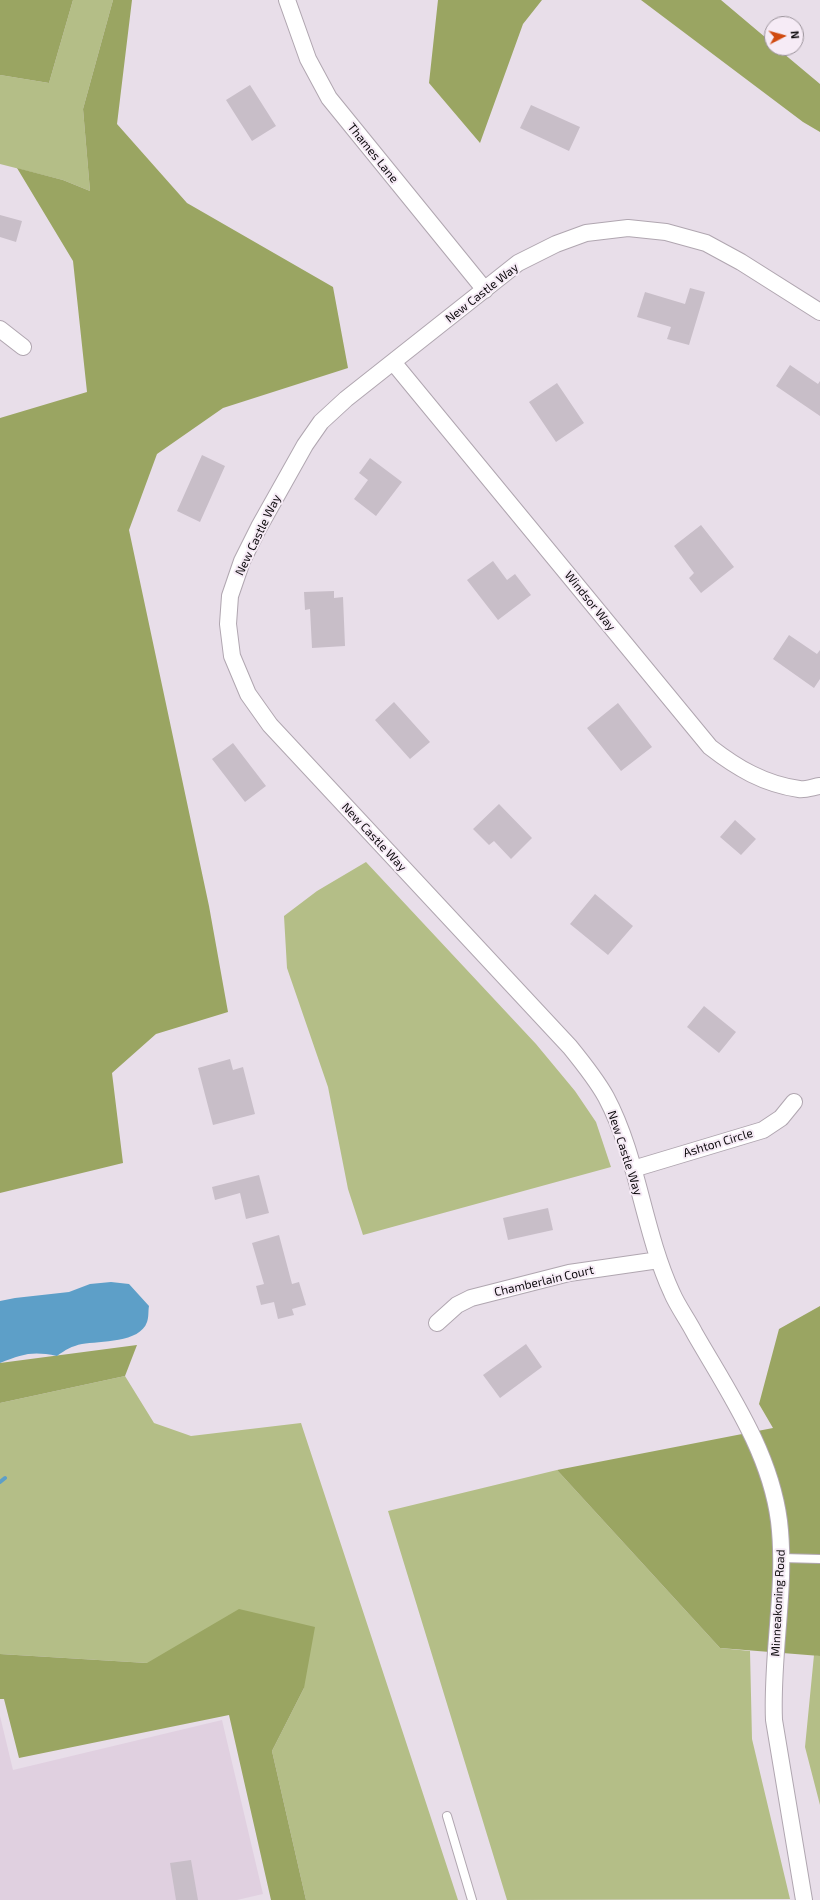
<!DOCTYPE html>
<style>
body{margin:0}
#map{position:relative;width:820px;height:1900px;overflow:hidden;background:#e8dee9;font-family:"Exo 2",sans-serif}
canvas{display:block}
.north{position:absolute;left:764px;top:16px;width:40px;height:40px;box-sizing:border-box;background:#f6ebf6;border:1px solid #999199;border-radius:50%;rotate:84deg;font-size:11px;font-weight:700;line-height:16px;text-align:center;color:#0d0a0d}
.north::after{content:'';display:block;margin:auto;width:14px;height:18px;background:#d04a10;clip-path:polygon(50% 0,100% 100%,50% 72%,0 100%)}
</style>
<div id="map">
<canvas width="820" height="1900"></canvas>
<div class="north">N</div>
</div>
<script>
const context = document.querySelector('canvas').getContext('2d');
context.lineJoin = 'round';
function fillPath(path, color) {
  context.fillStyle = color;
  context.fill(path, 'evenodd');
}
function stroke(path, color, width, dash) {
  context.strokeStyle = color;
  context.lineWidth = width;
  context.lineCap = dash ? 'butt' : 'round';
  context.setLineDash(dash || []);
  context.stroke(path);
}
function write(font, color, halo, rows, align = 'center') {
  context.font = font + ' "Exo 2",sans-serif';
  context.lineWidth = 4;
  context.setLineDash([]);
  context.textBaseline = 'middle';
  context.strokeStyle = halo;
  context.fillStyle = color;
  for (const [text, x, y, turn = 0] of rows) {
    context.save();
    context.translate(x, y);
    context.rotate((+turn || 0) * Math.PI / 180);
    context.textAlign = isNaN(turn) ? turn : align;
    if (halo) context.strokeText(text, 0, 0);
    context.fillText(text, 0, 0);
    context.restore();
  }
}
const built = new Path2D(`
 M0 1716 13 1770 222 1720 263 1894 237 1900H0Z`);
const green = new Path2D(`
 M73 0H113L83 109 90 191 63 180 0 164V75L49 83Z
 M366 862 536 1044 575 1091 596 1122 611 1167 363 1235 348 1189 328 1087 287 968 284 916 317 891Z
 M125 1376 154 1423 191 1436 301 1423 458 1900H306L272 1751 304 1688 147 1663 0 1654V1403Z
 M557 1470 720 1648 750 1651 752 1739 790 1899 507 1900 388 1511Z
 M814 1655 820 1656V1805L805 1747Z`);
const forest = new Path2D(`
 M0 0H73L49 83 0 75Z
 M113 0H132L117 124 187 203 333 287 348 368 223 408 157 454 129 530 209 906 228 1012 156 1034 112 1073 123 1163 0 1193V418L87 392 73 261 17 168 63 180 90 191 83 109Z
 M438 0H542L523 24 480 143 429 83Z
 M641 0H721L772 43V48H777L820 84V132L803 122Z
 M820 1306V1656L720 1648 557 1470 773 1428 759 1404 779 1329Z
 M137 1345 125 1376 0 1403V1363Z
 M239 1609 315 1627 304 1688 272 1751 306 1900H271L229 1715 19 1758 4 1699H0V1654L147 1663Z`);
const water = new Path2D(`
 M111 1282 129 1284 149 1306C148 1311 149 1317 147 1322 140 1343 100 1341 82 1344 72 1346 65 1350 57 1356 32 1351 23 1354 0 1363V1301L15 1298 69 1292 90 1284Z`);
const stream = new Path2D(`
 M0 1482 5 1478`);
const building = new Path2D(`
 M250 85 276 126 252 141 226 100Z
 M531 105 580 127 569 151 520 128Z
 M0 215 22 221 16 242 0 237Z
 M690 288 705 292 689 345 667 339 671 327 637 317 645 292 685 304Z
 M790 365 818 384 820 381V416L776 386Z
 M557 383 584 423 556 442 529 402Z
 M202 455 225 466 200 522 177 511Z
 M370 458 402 482 376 516 354 499 368 480 359 473Z
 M701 525 734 567 701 593 689 578 694 573 674 546Z
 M493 561 507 580 515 574 531 595 498 620 467 580Z
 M334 591V598L343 597 345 646 312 648 310 609 305 610 304 592Z
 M789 635 817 654 820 650V679L814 688 773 659Z
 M394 702 430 742 410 759 375 720Z
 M618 703 652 747 621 771 587 728Z
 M233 743 266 786 245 802 212 759Z
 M499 804 532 838 511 859 494 841 489 845 473 829Z
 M735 820 756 839 741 855 720 837Z
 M595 894 633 926 608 955 570 924Z
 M704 1006 736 1032 719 1053 687 1027Z
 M230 1059 233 1070 243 1067 255 1114 213 1125 198 1068Z
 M259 1175 269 1213 246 1219 240 1193 215 1200 212 1187Z
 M548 1208 553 1230 508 1240 503 1218Z
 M279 1235 292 1284 299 1282 306 1305 292 1309 294 1315 278 1319 274 1302 261 1305 256 1286 264 1284 252 1243Z
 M526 1344 542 1367 500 1398 483 1375Z
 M191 1860 198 1900H176L170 1863Z`);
const lane = new Path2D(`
 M782 1558 820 1559
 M447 1816 472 1900`);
const street = new Path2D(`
 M287 0 308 59 329 98 485 290
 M0 329 23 347
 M393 362 710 747C737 768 764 784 799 789 805 790 813 787 820 786
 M633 1169 763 1130 781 1118 794 1102
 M437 1323 457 1305 471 1298 569 1273 659 1260
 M804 1900 774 1720C771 1654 787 1587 779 1521 770 1452 729 1393 695 1334 688 1320 678 1307 672 1293 643 1230 638 1157 606 1097 596 1079 583 1063 570 1047L270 725 248 694 232 656 228 624 230 596 242 561 259 527 305 445 321 422 346 399 518 263 556 244 586 233 628 228 666 232 706 243 741 262 820 312`);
const streetNames = [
 ["Thames Lane",373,153,51],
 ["New Castle Way",482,293,-38],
 ["New Castle Way",258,535,-64],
 ["Windsor Way",590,601,51],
 ["New Castle Way",374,837,47],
 ["Ashton Circle",718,1143,-17],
 ["New Castle Way",625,1153,72],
 ["Chamberlain Court",544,1281,-13],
 ["Minneakoning Road",778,1603,-87]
];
fillPath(built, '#e0d0e0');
fillPath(green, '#b4be87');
fillPath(forest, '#9aa562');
fillPath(water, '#5d9fc8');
stroke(stream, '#5d9fc8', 4);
fillPath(building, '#c8bec8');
stroke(lane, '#b0a6b0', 10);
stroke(street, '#b0a6b0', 18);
stroke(lane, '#fff', 8);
stroke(street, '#fff', 16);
write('12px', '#0d0a0d', '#f6ebf6', streetNames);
</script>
